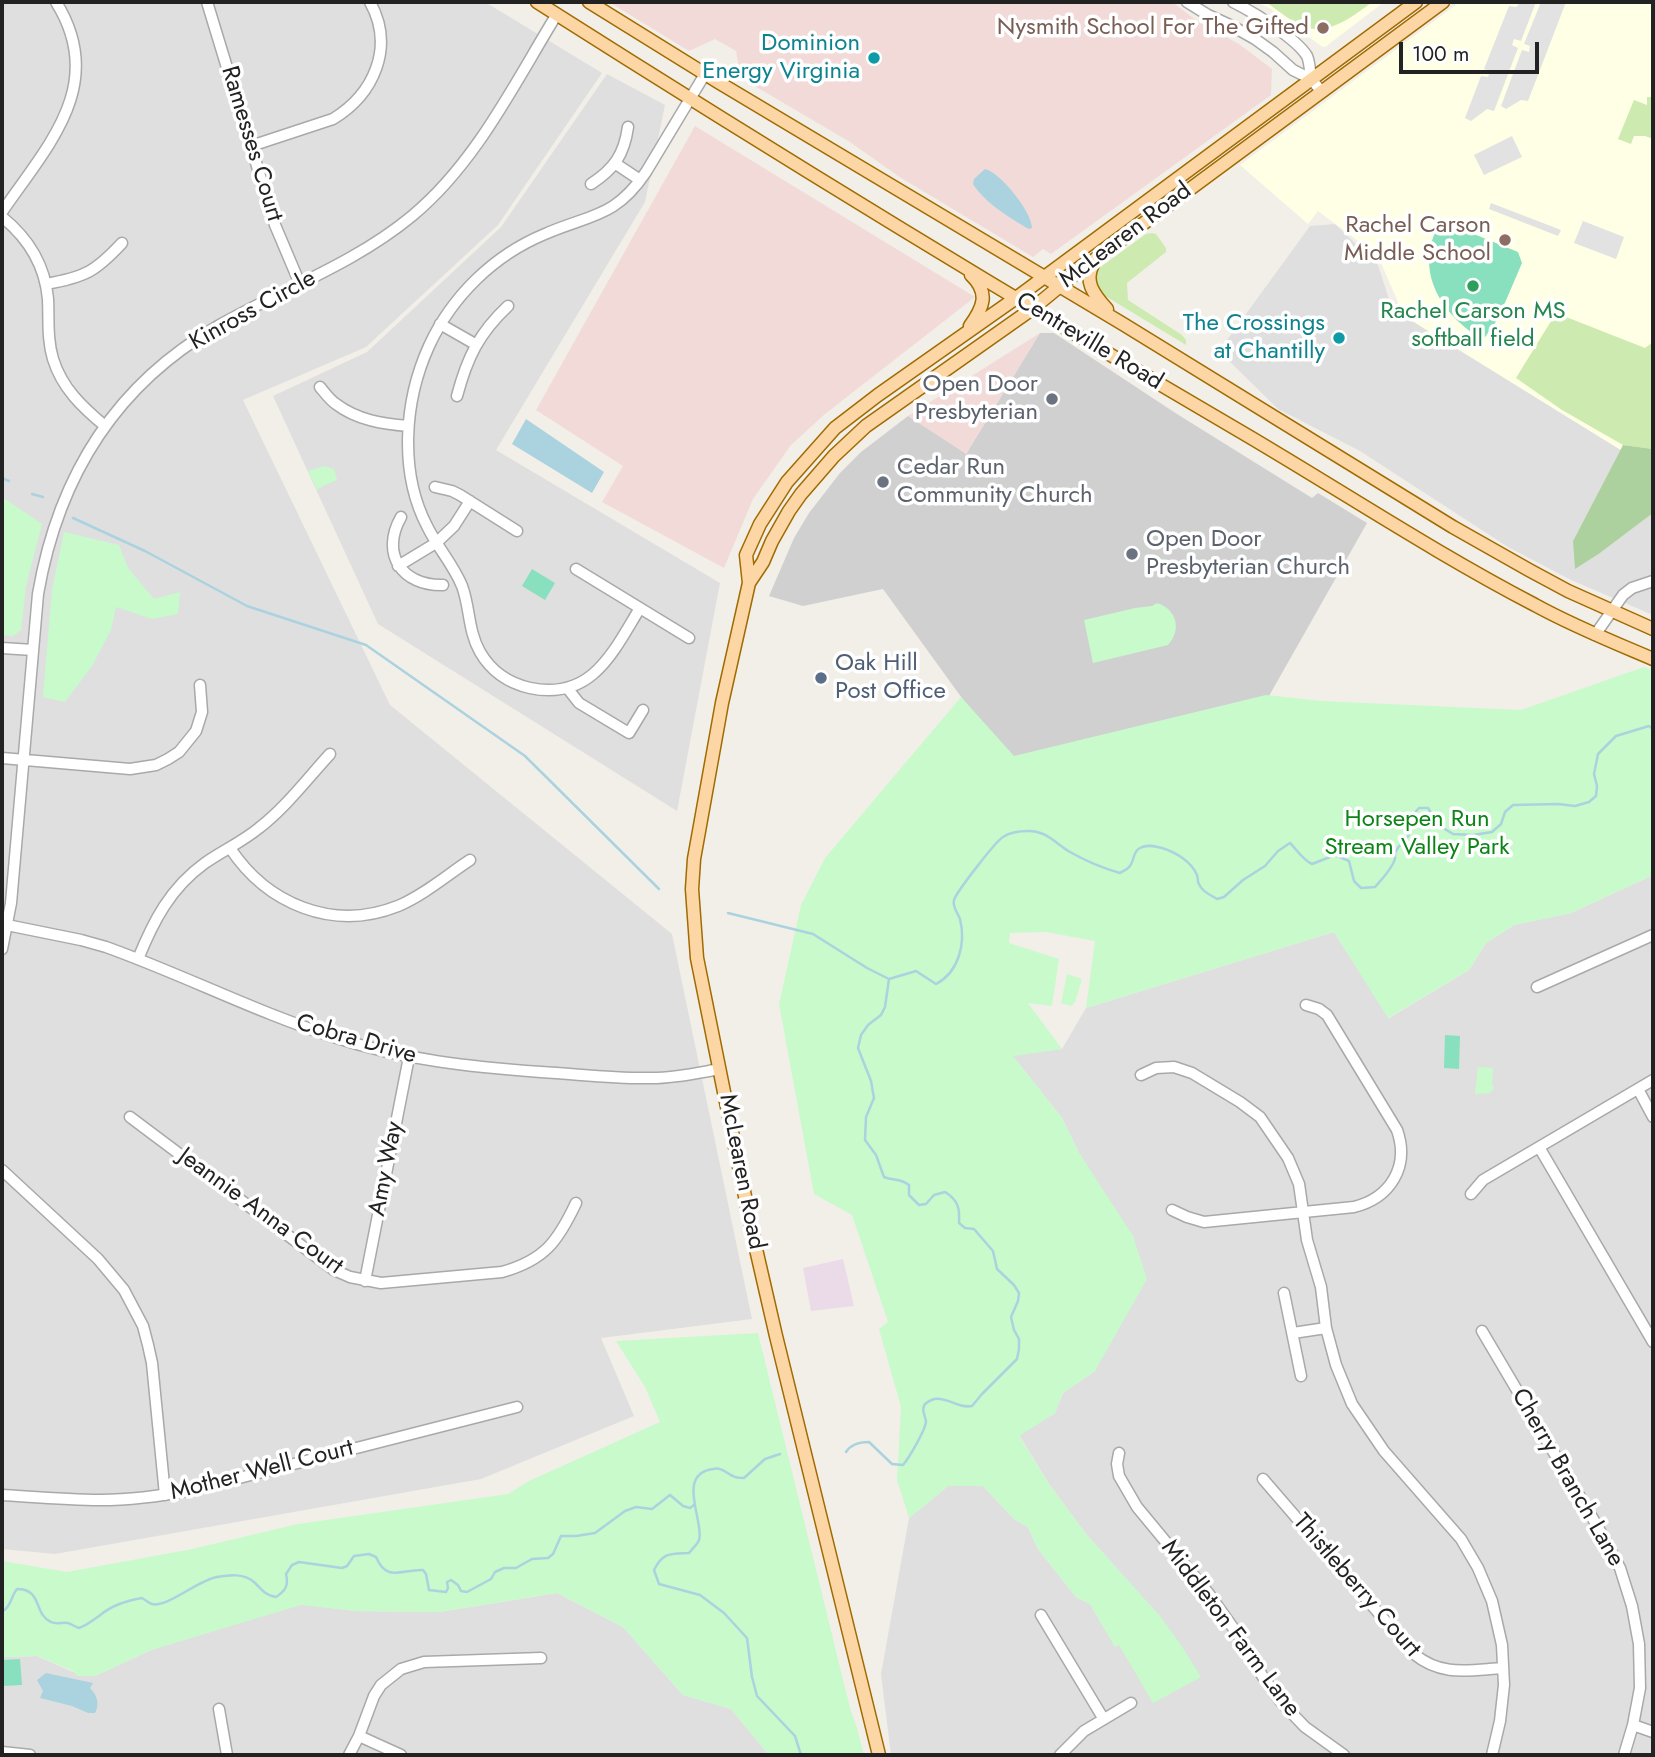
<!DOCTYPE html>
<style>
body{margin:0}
#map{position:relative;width:1655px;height:1757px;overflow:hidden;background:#f2efe9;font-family:Jost,sans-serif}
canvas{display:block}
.frame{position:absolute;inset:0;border:4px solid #222;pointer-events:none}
.scale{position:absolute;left:1399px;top:42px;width:140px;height:32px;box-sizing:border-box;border:4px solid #222;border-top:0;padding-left:9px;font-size:21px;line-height:24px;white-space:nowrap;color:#222;-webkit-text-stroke:5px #fff;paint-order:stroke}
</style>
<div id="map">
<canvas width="1655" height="1757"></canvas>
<div class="frame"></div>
<div class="scale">100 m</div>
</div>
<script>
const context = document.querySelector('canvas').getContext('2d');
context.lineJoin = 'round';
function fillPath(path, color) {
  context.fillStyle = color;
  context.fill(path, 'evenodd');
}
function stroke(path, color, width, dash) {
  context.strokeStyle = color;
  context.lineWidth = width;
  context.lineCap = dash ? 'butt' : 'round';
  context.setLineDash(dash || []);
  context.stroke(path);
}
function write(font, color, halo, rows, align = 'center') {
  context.font = font + ' Jost,sans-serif';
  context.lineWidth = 7;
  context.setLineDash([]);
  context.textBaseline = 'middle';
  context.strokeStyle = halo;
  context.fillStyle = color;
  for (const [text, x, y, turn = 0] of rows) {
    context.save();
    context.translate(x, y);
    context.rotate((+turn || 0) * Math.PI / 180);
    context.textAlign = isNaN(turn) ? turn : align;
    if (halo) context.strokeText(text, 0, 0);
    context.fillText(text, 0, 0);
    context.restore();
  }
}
const residential = new Path2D(`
 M2 2H485L602 73 498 225 366 347 243 400 390 705 672 934 752 1319 601 1338 634 1416 481 1479 55 1554 2 1549Z
 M607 74 665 105 645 202 496 450 720 583 677 811 378 624 273 396 367 352 501 227Z
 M1335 224 1378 265 1389 299 1424 323 1623 445 1573 541 1600 553 1653 513V615L1571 580 1508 547 1360 451 1278 409 1219 351 1310 226Z
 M1653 875V1755H891L881 1674 909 1518 948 1486H983L1014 1519 1028 1527 1038 1549 1076 1597 1090 1604 1115 1646 1160 1617 1086 1534 1049 1484 1019 1435 1055 1413 1063 1393 1095 1371 1078 1151 1062 1118 1012 1055 1062 1049 1086 1008 1334 932 1389 1018 1469 970 1486 943 1514 925 1571 913Z
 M557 1593 623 1627 683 1695 731 1709 769 1755H2V1657L37 1656 73 1672 95 1676 151 1650 301 1604 356 1611 439 1612Z`);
const commercial = new Path2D(`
 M609 2H1172L1200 23 1239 44 1272 69 1271 95 1051 254 1043 249 1033 257 901 178 850 142 741 78 736 51 715 39 689 51Z
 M695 126 975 297 825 414 791 445 753 499 724 568 602 502 623 466 536 410Z
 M1040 333 965 455 908 416Z`);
const industrial = new Path2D(`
 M843 1259 854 1306 811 1311 803 1268Z`);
const education = new Path2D(`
 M1257 2H1384L1325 47 1321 46 1271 9Z
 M1460 2H1653V470L1404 316 1378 256 1318 211 1308 224 1240 165Z`);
const religious = new Path2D(`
 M1040 333H1054L1177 414 1312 498 1318 493 1367 523 1269 696 1006 759 883 589 803 606 769 596 794 538 809 513 840 473 861 452 908 416 966 454Z`);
const grass = new Path2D(`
 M1266 2H1372C1355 15 1331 34 1308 28 1292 23 1279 11 1266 2Z
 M1647 97H1653V139L1645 136H1634L1631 144 1618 139 1634 100 1647 105Z
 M1152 233 1156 234 1166 248V252L1127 283 1128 300 1182 335 1186 340V345L1102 294C1097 286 1094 277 1099 268L1146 234Z
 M1556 313 1645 348 1653 342V449L1623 445 1562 410 1516 378Z`);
const forest = new Path2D(`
 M1623 445 1653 449V513L1600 553 1575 569 1573 541Z`);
const park = new Path2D(`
 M324 466 334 469 337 480 323 486 317 490 308 471Z
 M2 497 42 524 26 586 21 630 13 636 2 635Z
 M64 532 119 545 128 568 154 599 180 592 178 614 152 619 116 607 111 630 92 666 65 702 43 697 52 590Z
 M1157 603C1177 609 1182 630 1168 645L1093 663 1084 620 1135 608 1152 606Z
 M1644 667 1653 670V875L1571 913 1514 925 1486 943 1469 970 1388 1018 1334 932 1086 1008 1095 941 1046 932 1010 933 1009 943 1059 959 1052 1006 1028 1003 1062 1049 1013 1056 1062 1118 1078 1151 1133 1236 1147 1279 1095 1371 1063 1393 1055 1413 1019 1436 1049 1484 1086 1534 1160 1616 1181 1645 1201 1677 1153 1703 1119 1645 1115 1647 1090 1604 1076 1597 1038 1549 1028 1527 1014 1519 983 1486H948L909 1518 897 1480 901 1407 879 1329 888 1322 852 1215 814 1194 779 1004 801 905 825 858 961 697 1014 756 1266 695 1321 701 1521 710Z
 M1067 974 1082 979 1075 1002 1071 1006 1061 1003Z
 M1478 1067 1493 1068 1492 1084 1494 1088 1490 1093 1475 1094Z
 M758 1333 850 1708 857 1728 864 1755H769L731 1709 683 1695 623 1627 557 1593 439 1612 356 1611 301 1605 151 1650 95 1676H77L73 1671 37 1656 2 1657V1561L67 1572 192 1549 298 1524 508 1494 531 1480 660 1422 645 1387 616 1341Z`);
const pitch = new Path2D(`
 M1439 224 1459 228 1518 252 1522 263 1498 319 1483 340C1442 315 1413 272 1439 224Z
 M532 569 555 583 545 600 522 586Z
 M1445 1035 1460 1036 1459 1069 1444 1068Z
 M20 1659 22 1685 2 1686V1660Z`);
const parking = new Path2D(`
 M1521 2H1536L1521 41 1514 39 1512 45 1518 48 1494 111 1487 109 1471 121 1465 118 1481 76 1488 77 1490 71 1484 69 1509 6 1516 7Z
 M1541 2H1566L1528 101 1521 100 1506 109 1501 106 1522 50 1529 52 1530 46 1524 44Z
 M1512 136 1522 157 1484 175 1474 155Z
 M1491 203 1561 230 1558 236 1489 209Z
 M1583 221 1624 237 1616 259 1574 243Z`);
const water = new Path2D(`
 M985 169C1000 172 1032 212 1032 228L1029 229C1010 218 985 203 973 184L974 179Z
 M526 419 604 472 592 493 512 444Z
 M46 1673 93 1683 90 1688C97 1695 100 1704 95 1713H88L72 1706 40 1698 43 1691 37 1680Z`);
const stream = new Path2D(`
 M2 478 9 481
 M32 494 43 497
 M73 518 145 551 247 606 366 645 525 756 659 889
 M728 913 813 934 867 968 889 979
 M846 1452C851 1444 859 1442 869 1442L892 1464 903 1465C909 1458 926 1429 926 1421 925 1415 921 1410 925 1404 927 1402 931 1400 934 1399 947 1396 958 1409 972 1406L982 1394 1017 1359 1019 1349V1339L1014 1330 1011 1317 1018 1301 1019 1293 1014 1285 997 1269 993 1251 974 1229 965 1228 959 1223C960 1208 958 1200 945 1192L934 1195 926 1204 919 1205 909 1195V1185C900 1178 894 1181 884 1177L876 1155 865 1140 866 1117 874 1098 871 1081 858 1048 861 1035 868 1025 881 1015 885 1007 889 979 916 971 936 984C959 972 966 943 960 919 958 913 952 907 954 900 957 891 996 841 1003 837 1010 832 1020 831 1029 831 1047 831 1056 844 1070 852 1086 861 1102 868 1120 873 1123 871 1127 870 1129 867 1135 861 1132 852 1140 848 1147 844 1155 846 1162 848 1175 852 1191 861 1197 875 1199 881 1196 880 1200 886 1204 893 1211 895 1217 899L1224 897 1243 880 1265 866 1278 851 1290 843C1297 850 1303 860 1312 864L1335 855 1349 861 1354 881 1361 888 1375 887C1382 879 1392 869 1395 859 1395 857 1395 855 1395 853 1402 837 1413 843 1410 818L1419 808H1428L1440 826 1453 834 1473 835 1492 832 1501 824 1505 812 1513 805 1558 804 1575 806 1589 802 1596 796 1597 786 1594 774 1598 754 1616 736 1649 726 1653 729
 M780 1454 765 1459 744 1478C740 1478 736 1478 733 1476 726 1473 722 1467 713 1469 675 1474 705 1523 699 1540 697 1545 692 1549 689 1553 670 1554 663 1552 654 1570L659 1584 700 1595 724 1613 747 1638 752 1677 757 1696 795 1736 801 1755
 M2 1610 3 1611C11 1607 11 1596 17 1589 43 1589 33 1614 51 1622 57 1625 62 1622 68 1623 71 1624 76 1627 79 1628 90 1624 90 1622 99 1616 112 1605 126 1601 142 1598 146 1600 148 1603 152 1604 167 1608 198 1580 217 1577 229 1575 244 1573 254 1582 262 1590 265 1595 276 1597 285 1591 289 1586 286 1574L292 1565 299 1562 342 1568 347 1566 354 1556 369 1554 376 1557C387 1583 402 1569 423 1570L426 1574 429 1590 446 1592 448 1588 447 1582 451 1580 458 1585 461 1591 467 1592 491 1579 495 1572 504 1568H516L532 1559 548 1558 553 1554 561 1536H576L595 1533 625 1511 636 1507 652 1509 670 1495 683 1506 690 1508 694 1505`);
const minor = new Path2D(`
 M207 2 275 225 300 284
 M1187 2 1208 15 1232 26 1255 39 1273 52 1293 70 1311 79 1322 92
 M1233 2C1253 12 1296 38 1307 56 1310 63 1310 72 1311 79
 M251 146 333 119C374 94 395 47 370 2
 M616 164 640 180
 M591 184C614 169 624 155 628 127
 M2 212C47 146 108 85 56 2
 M2 217C28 238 45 265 48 299 49 320 47 339 53 359 62 388 82 407 105 426
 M46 284C85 277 95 272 122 243
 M440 324 475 344
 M320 387C325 393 330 400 336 404 357 420 383 424 408 426
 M457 396C467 358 479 333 508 306
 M435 487 452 491 460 495 517 531
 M401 517C380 554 402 586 443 585
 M398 566 436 543 454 526 470 501
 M576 569 689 638
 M640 608C613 652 592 701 530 688 508 683 491 671 480 652 468 631 470 607 462 586 453 564 437 547 427 526 399 472 404 401 429 346 452 296 494 255 545 234 591 214 615 218 646 172L705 74
 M1595 635 1623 595 1632 588 1653 581
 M2 648 33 650
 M568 689 579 703 629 733 643 710
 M2 758 130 769 156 765 168 759 179 752 196 731 202 712 200 685
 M230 848C267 904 333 932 398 906 424 895 447 875 470 860
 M2 924 81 940 106 947C184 975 258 1013 337 1038 404 1060 472 1067 541 1072 578 1074 615 1079 652 1078 675 1078 697 1073 720 1069
 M2 949 11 903 38 594C58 478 115 385 218 326 283 289 354 264 412 216 476 163 514 84 557 14
 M138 959C153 922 170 888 205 863 222 851 242 842 259 828 286 807 307 779 330 754
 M1537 987 1653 935
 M1141 1075 1156 1068 1174 1067 1192 1073 1240 1102 1260 1117 1288 1158 1299 1184 1307 1240 1321 1287 1326 1328 1336 1365 1352 1404 1384 1451 1461 1539 1478 1568 1492 1601 1502 1645 1504 1685 1500 1721 1492 1755
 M1638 1089 1653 1117
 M130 1117 334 1270 350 1277 381 1283 502 1272C545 1260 558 1241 576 1203
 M1539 1147 1653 1342
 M2 1170 98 1259 124 1290 143 1326 148 1345 152 1363 165 1495
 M1471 1194 1483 1180 1653 1080
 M1172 1210 1187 1217 1204 1222 1354 1207C1390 1198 1410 1167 1397 1130L1327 1015 1319 1009 1306 1005
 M365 1281 409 1057
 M1284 1293 1301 1376
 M1482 1331 1599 1529 1620 1568 1632 1606 1639 1644 1640 1688 1633 1725 1624 1755
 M1293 1333 1326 1328
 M1119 1453 1117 1464 1119 1476 1137 1507 1209 1594 1241 1639 1263 1677 1281 1702 1305 1727 1344 1755
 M1263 1479 1414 1654C1442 1677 1469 1670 1503 1668
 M2 1495C34 1497 67 1500 100 1500 131 1500 161 1496 192 1490L517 1407
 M1041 1615 1103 1718
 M219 1709 227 1755
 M1633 1725 1653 1732
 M359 1736 401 1755
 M2 1752 30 1755
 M349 1755 359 1736 374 1696 381 1685 401 1669 424 1662 541 1658
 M1060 1755 1084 1731 1131 1703`);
const major = new Path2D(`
 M537 2C770 150 1005 294 1243 433 1340 490 1435 553 1535 605 1573 626 1613 642 1653 659
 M589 2 718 82 1123 324 1453 527 1529 570 1568 591 1653 629
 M1095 261C1082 280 1094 295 1107 309
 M970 326C983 308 990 293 971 275
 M749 583 746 555 760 524 787 482 835 428 878 395 1016 298 1416 2
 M879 1755 776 1336 753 1236 697 958 692 889 694 859 722 703 749 583 763 562 772 541 789 511 801 494 834 456 866 426 1032 309 1071 277 1443 2`);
const markers = [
 [1323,28,7,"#8d6e63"],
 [874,58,7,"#0f9aa8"],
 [1505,240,7,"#8d6e63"],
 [1473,286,7,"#2e9e5b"],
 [1339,338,7,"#0f9aa8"],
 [1052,399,7,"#6b7280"],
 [883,482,7,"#6b7280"],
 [1132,554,7,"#6b7280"],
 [821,678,7,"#5c6f8a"]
];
const educationNames = [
 ["Nysmith School For The Gifted",1309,28],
 ["Rachel Carson",1491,226],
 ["Middle School",1491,254]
];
const cultureNames = [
 ["Dominion",860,44],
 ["Energy Virginia",860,72],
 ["The Crossings",1325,324],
 ["at Chantilly",1325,352]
];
const streetNames = [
 ["Ramesses Court",251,144,73],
 ["McLearen Road",1126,236,-37],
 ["Kinross Circle",253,311,-29],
 ["Centreville Road",1089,342,31],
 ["Cobra Drive",356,1040,16],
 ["Amy Way",387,1169,-79],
 ["McLearen Road",741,1172,79],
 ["Jeannie Anna Court",260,1212,36],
 ["Mother Well Court",262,1471,-14],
 ["Cherry Branch Lane",1567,1478,60],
 ["Thistleberry Court",1356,1586,49],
 ["Middleton Farm Lane",1230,1629,53]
];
const leisureNames = [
 ["Rachel Carson MS",1473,312],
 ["softball field",1473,340]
];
const worshipNames = [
 ["Open Door",1038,385,"right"],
 ["Presbyterian",1038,413,"right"],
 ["Cedar Run",897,468],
 ["Community Church",897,496],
 ["Open Door",1146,540],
 ["Presbyterian Church",1146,568]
];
const serviceNames = [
 ["Oak Hill",835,664],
 ["Post Office",835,692]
];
const parkNames = [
 ["Horsepen Run",1417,820],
 ["Stream Valley Park",1417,848]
];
fillPath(residential, '#e0dfdf');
fillPath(commercial, '#f2dad9');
fillPath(industrial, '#ebdbe8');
fillPath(education, '#ffffe5');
fillPath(religious, '#d0d0d0');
fillPath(grass, '#cdebb0');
fillPath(forest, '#add19e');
fillPath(park, '#c8facc');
fillPath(pitch, '#88e0be');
fillPath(parking, '#e2e2e2');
fillPath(water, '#aad3df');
stroke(stream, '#aad3df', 2.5);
stroke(minor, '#a9a9a9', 13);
stroke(major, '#a06b00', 15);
stroke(minor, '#fff', 10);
stroke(major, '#fcd6a4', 12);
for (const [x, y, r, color] of markers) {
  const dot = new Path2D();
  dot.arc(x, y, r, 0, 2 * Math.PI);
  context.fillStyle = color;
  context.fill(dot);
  stroke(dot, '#fff', 2.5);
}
write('24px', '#785e54', '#fff', educationNames, 'right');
write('24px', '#0d838f', '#fff', cultureNames, 'right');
write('24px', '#222', '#fff', streetNames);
write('24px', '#27864d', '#fff', leisureNames);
write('24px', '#5b616d', '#fff', worshipNames, 'left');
write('24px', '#4e5e75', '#fff', serviceNames, 'left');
write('24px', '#0c8416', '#fff', parkNames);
</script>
